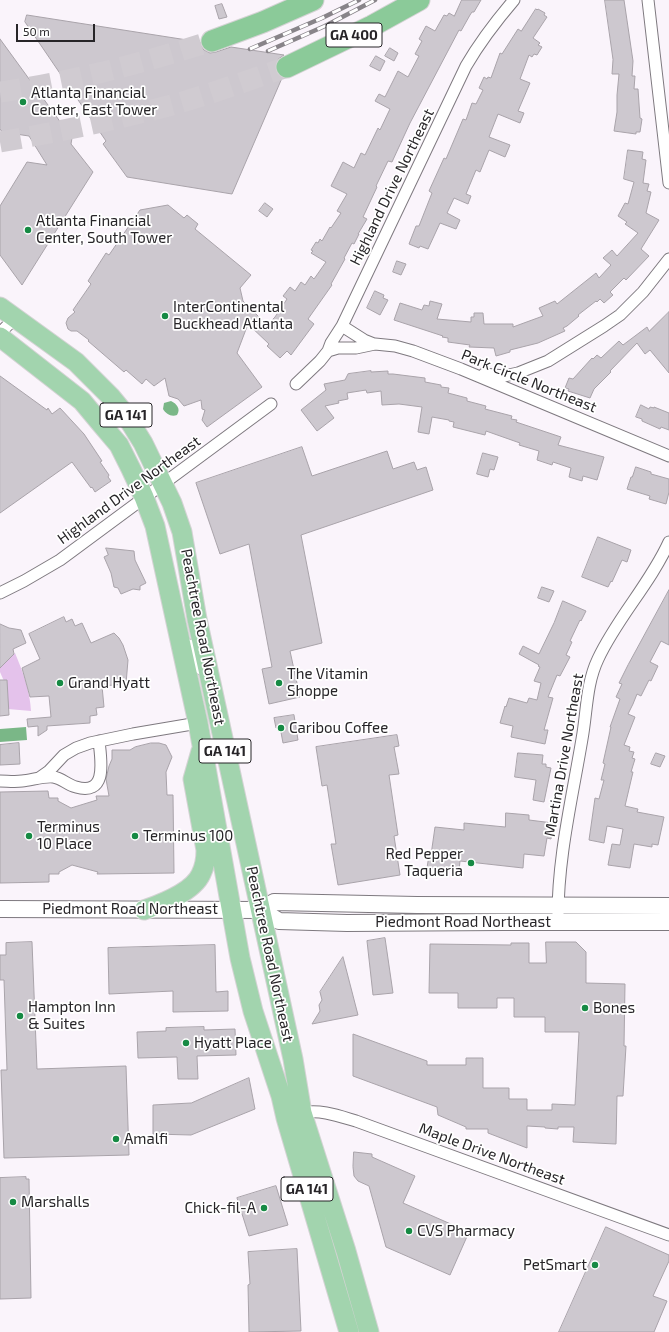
<!DOCTYPE html>
<style>
body{margin:0}
#map{position:relative;width:669px;height:1332px;overflow:hidden;background:#faf4fb;font-family:"Exo 2",sans-serif}
canvas{display:block}
.scale{position:absolute;left:16px;top:24px;width:79px;height:18px;box-sizing:border-box;border:2px solid #272528;border-top:0;padding-left:5px;font-size:12px;line-height:14px;white-space:nowrap;color:#272528;-webkit-text-stroke:3px #fff;paint-order:stroke}
</style>
<div id="map">
<canvas width="669" height="1332"></canvas>
<div class="scale">50 m</div>
</div>
<script>
const context = document.querySelector('canvas').getContext('2d');
context.lineJoin = 'round';
function fillPath(path, color) {
  context.fillStyle = color;
  context.fill(path, 'evenodd');
}
function stroke(path, color, width, dash) {
  context.strokeStyle = color;
  context.lineWidth = width;
  context.lineCap = dash ? 'butt' : 'round';
  context.setLineDash(dash || []);
  context.stroke(path);
}
function write(font, color, halo, rows, align = 'center') {
  context.font = font + ' "Exo 2",sans-serif';
  context.lineWidth = 3.5;
  context.setLineDash([]);
  context.textBaseline = 'middle';
  context.strokeStyle = halo;
  context.fillStyle = color;
  for (const [text, x, y, turn = 0] of rows) {
    context.save();
    context.translate(x, y);
    context.rotate((+turn || 0) * Math.PI / 180);
    context.textAlign = isNaN(turn) ? turn : align;
    if (halo) context.strokeText(text, 0, 0);
    context.fillText(text, 0, 0);
    context.restore();
  }
}
const green = new Path2D(`
 M15 653C23 672 30 691 31 711L8 709 7 688 0 672V668Z`);
const water = new Path2D(`
 M171 401C177 404 181 409 177 415 171 417 166 414 163 409L164 403Z
 M26 727 27 740 0 742V729Z`);
const building = new Path2D(`
 M462 0H481L474 12H472L470 15 461 31 459 30 410 123 392 162 388 161 376 186 377 187 363 217 367 219 358 234H359L354 244 352 243 344 258 345 259 331 284 332 285 308 319 314 324 291 355 287 351 280 358 267 346 269 344 248 324 237 353 262 387 207 427 202 420 205 410 202 409 201 400 184 406 178 399 169 396 165 378 154 386 146 379 142 384 126 370 124 372 88 341 89 340 77 331H71L68 329 66 323 68 318 75 312 73 310 91 284 88 281 106 253 109 255 140 210 168 205 184 218 187 215 198 224 195 229 251 275 240 288 243 301 267 325 275 317 287 299 283 296 290 287 295 291 301 282 305 285 311 276 314 279 326 262 311 253 313 251 311 250 316 242 318 243 320 239 322 241 330 227 331 228 341 213 337 211 347 194 331 186 343 162 354 168 361 153 365 155 378 128 380 130 390 109 375 101 379 94 385 97 398 71 408 77 419 56 415 54 422 41 419 39 426 26 435 31 444 15 447 16 449 13 454 16Z
 M605 0H624L633 61 632 76H635L634 89H638L640 118 642 119 640 132H636V134L614 131 617 112V95L619 74H612L613 60Z
 M222 4 227 17 219 19 215 6Z
 M536 9 537 10 538 9 545 13 544 15 547 17 533 38 540 43 538 45 542 47 537 55 534 54 532 57 529 55 520 79 530 83 518 111 524 113 520 123 498 114 489 137 510 145 505 157 489 150 480 172 476 170 466 194 471 196 468 204 454 198 447 213 460 220 456 229 440 223 428 249 420 246 419 248 409 244 416 226H419L432 193 429 191 444 158 446 159 463 119 466 120 472 103 476 104 483 90 479 88 484 77 487 79 488 77 491 78 500 53 502 54 518 29 521 31Z
 M27 15 200 42 201 46 204 50 210 53 216 52 231 47 284 55 277 60 275 66 276 73 282 78 232 194 127 177 103 144 106 141 25 22Z
 M0 39 72 138 71 144 93 172 22 285 0 255V206L27 162 47 165 29 136 2 132 0 129Z
 M390 48 398 53 394 61 385 56Z
 M376 56 385 61 380 71 370 66Z
 M628 150 643 152 642 159 646 160 643 183 649 184 647 191 651 192 646 213 659 220 641 249 649 256 626 280 624 278 610 292 613 295 604 303 600 299 597 302 596 301 578 315 579 316 567 326 563 328 565 331 538 343 510 350V352L496 356 494 348 469 347 470 345 448 342V338L442 337 443 336 394 320 400 303 422 310 424 305 429 306 430 301 442 304 437 319 471 322V317H474V313H483L484 324H513V327L543 316 539 308 555 301 557 304 596 273 599 278 611 265 603 258 612 250 617 256 638 233 625 224 627 222 618 216 625 203 628 204 634 182 624 179Z
 M265 203 273 209 267 217 259 211Z
 M397 261 406 264 401 275 393 272Z
 M375 291 384 295 383 298 388 300 380 315 367 308Z
 M669 312V373L650 350 645 354 637 343 610 371 611 372 594 389 590 398 568 391 569 389 565 388 569 378 573 379 592 358 593 359 597 355 601 358 619 341 623 345 647 327 649 331Z
 M371 371V372L388 371V374H393L425 378V382L441 385V387L449 388 448 393 467 398V401L486 406 485 409 512 416 511 419 517 420 516 422 561 437 558 445 604 457 597 480 583 476 582 481 569 477 571 468 553 462 552 465 537 460 539 451 519 445 520 443 486 431 485 435 453 427 454 422 449 421V420L432 417 429 434 418 432 422 407 399 404 382 405 381 391 367 393 366 390 347 393 348 399 338 401 339 403 325 406 334 418 317 431 301 410 326 390 324 384 345 380 348 374Z
 M0 376 47 410 48 408 52 414 60 408 84 434 102 461 100 462 109 475 108 477 111 481 95 492 92 487 91 488 72 462 0 513Z
 M641 405 649 409 650 407 654 408V407L669 413V430L661 427 660 429 642 421V419L636 417Z
 M302 447 312 476 387 451 393 469 414 462 417 470 426 467 433 490 301 535 322 643 290 651 300 697 269 704 262 669 272 667 249 544 220 554 196 483Z
 M483 453 498 457 494 470 490 469 488 477 477 474Z
 M636 467 651 472V474L669 479V492L666 504 649 499 650 496 627 489 631 477H632Z
 M598 537 631 550 627 562 622 560 612 582 611 581 608 587 582 577Z
 M106 548 134 551 135 560 146 583 140 586V590L133 589 121 594 118 588 114 587 111 573 104 557 108 555Z
 M542 587 554 591 549 602 538 598Z
 M669 590V645L661 641 650 662 658 666 651 681 649 680 641 696 637 694 633 704 628 714 635 717 624 745 630 747 629 751 634 752 632 758 635 759 631 772H633L625 806 638 809 637 812 664 817 658 845 652 844V847L634 844 630 868 608 865 612 844 620 845 623 829 607 826 604 843 589 840 595 798 599 799 604 780H601L605 764 603 763 611 727H610L620 699 616 697 622 684 619 683 628 665Z
 M563 601 586 611 581 621 580 620 570 641 572 642 566 655 570 657 560 676 557 675 548 697 553 698 544 730H548L545 744 511 737 513 726 500 723 505 706 506 707 509 698 527 703 529 698 537 700 541 683 534 681 540 667 538 666 539 665 519 654 523 646 539 654 554 623Z
 M64 617 66 622 72 619 75 626 82 623 91 643 114 633 119 638 123 645 128 660 126 684 102 686 104 707 96 708 97 715 90 716V723L47 726V730L38 736V726L28 727 27 719 51 717 49 696 30 697 22 668 40 659 29 634Z
 M0 624 9 628 21 630 26 643 13 649 14 654 0 668Z
 M0 680H7L9 715 0 716Z
 M294 715 298 740 283 743 280 727 276 728 274 718Z
 M397 735 399 746 394 747 399 774 389 775 398 835 394 836 400 875 338 885 331 844H336L327 785 322 786 316 747Z
 M19 743 20 764 0 765V745Z
 M151 743H159L166 745 172 757 166 772 167 795H173L174 873 97 874 98 872 72 865 59 872V874H49V882L0 883V792L48 791 49 798H58V801L71 808 97 800 96 796H109L106 779 109 766 112 759V750H130L135 747Z
 M518 753 543 755 542 764H546V767L551 768 544 802 533 800 536 780 515 777Z
 M656 753 665 756 660 767 651 764Z
 M506 813 529 815V820L553 823 551 839 547 838 544 856 524 854 523 868 460 861 459 871 427 868 429 855H431L435 827 464 830V823L505 827Z
 M385 938 393 993 373 995 367 941Z
 M32 942 37 1069 126 1066 129 1155 4 1158 1 1070H7L4 980H0V955H6V943Z
 M546 942H576L586 952V983L625 984 624 1046H626L623 1096H617L616 1144 573 1142 574 1127H558V1129L545 1128V1127L527 1126V1148L488 1133V1129H466V1127L438 1115 437 1107 353 1076V1034L427 1061V1065H466V1058H483V1088H509V1099H527V1110H552V1104L575 1105 579 1032H545V1017H514V998H497V1008H458V993H429L430 944 511 945V943H529V963H546Z
 M215 945 216 992 228 991V1011L173 1012V991L109 994 108 948Z
 M343 957 358 1015 312 1024 320 1011 319 1005 322 1000 320 992Z
 M204 1027V1030L235 1029 236 1055 197 1056 198 1079H178L177 1057 138 1058 137 1032 166 1031V1028Z
 M249 1078 255 1109 191 1135 153 1134V1105L191 1103Z
 M354 1152 372 1154V1157L415 1176 403 1203 469 1232 450 1275 386 1247 369 1186 358 1181 354 1176 353 1167Z
 M26 1177V1179H29L31 1298 0 1299V1178Z
 M276 1186 288 1225 249 1236 237 1198Z
 M606 1227 669 1255V1261L653 1296 667 1301 654 1332H559Z
 M297 1249 301 1331 249 1332 248 1285 250 1284 248 1252Z`);
const motorwayTunnel = new Path2D(`
 M0 92C72 82 143 63 212 41
 M0 142C58 132 115 120 172 105 211 94 249 80 287 67`);
const minor = new Path2D(`
 M648 0 669 183
 M342 326 364 340 374 344
 M0 333 15 318
 M328 351 338 348H356L375 344 395 346 413 351 461 369 669 456
 M484 374 504 376 518 373 548 361 604 326 620 315 643 292 669 259
 M296 384 320 361 328 351 331 343 342 326 466 66C480 42 496 21 514 0
 M0 593 24 581 60 560 271 404
 M189 645 196 665 201 669 208 667
 M39 778 49 771 64 755 76 748 90 743 133 734 198 723
 M0 781C7 781 15 782 22 781 32 780 43 776 53 777 62 778 67 785 76 787 108 796 101 760 99 741
 M558 922C557 860 572 799 582 739 587 712 586 684 598 659 617 618 650 584 669 542
 M302 1113C320 1109 339 1116 356 1121L669 1235`);
const secondary = new Path2D(`
 M0 909 260 910 279 921 347 923 502 922H669
 M260 910 274 902 417 905 669 906`);
const trunk = new Path2D(`
 M0 307 76 362 111 397 125 414 143 443 172 503 182 532 197 619 293 1059 302 1113 346 1251 369 1332
 M0 337 82 401 102 425 119 445 131 469 144 497 155 526 198 723 240 958 253 1011 281 1096 286 1118 349 1332
 M144 910C161 904 193 892 201 874 205 866 206 858 206 850L193 779 201 751`);
const motorway = new Path2D(`
 M212 41 263 22 313 0
 M287 67 372 26 419 0`);
const rail = new Path2D(`
 M250 49 322 18 359 0
 M268 51 325 26 375 0`);
const markers = [
 [23,102,4,"#168a44"],
 [28,230,4,"#168a44"],
 [165,316,4,"#168a44"],
 [60,683,4,"#168a44"],
 [279,683,4,"#168a44"],
 [281,728,4,"#168a44"],
 [29,836,4,"#168a44"],
 [135,836,4,"#168a44"],
 [471,863,4,"#168a44"],
 [585,1008,4,"#168a44"],
 [20,1016,4,"#168a44"],
 [186,1043,4,"#168a44"],
 [116,1139,4,"#168a44"],
 [13,1202,4,"#168a44"],
 [264,1208,4,"#168a44"],
 [409,1231,4,"#168a44"],
 [595,1265,4,"#168a44"]
];
const shields = [
 [354,35,56],
 [126,415,52],
 [225,751,52],
 [307,1189,52]
];
const shieldNames = [
 ["GA 400",354,35],
 ["GA 141",126,415],
 ["GA 141",225,751],
 ["GA 141",307,1189]
];
const poiNames = [
 ["Atlanta Financial",31,93],
 ["Center, East Tower",31,110],
 ["Atlanta Financial",36,221],
 ["Center, South Tower",36,238],
 ["InterContinental",173,307],
 ["Buckhead Atlanta",173,324],
 ["The Vitamin",287,674],
 ["Shoppe",287,691],
 ["Grand Hyatt",68,683],
 ["Caribou Coffee",289,728],
 ["Terminus",37,827],
 ["10 Place",37,844],
 ["Terminus 100",143,836],
 ["Red Pepper",463,854,"right"],
 ["Taqueria",463,871,"right"],
 ["Hampton Inn",28,1007],
 ["& Suites",28,1024],
 ["Bones",593,1008],
 ["Hyatt Place",194,1043],
 ["Amalfi",124,1139],
 ["Marshalls",21,1202],
 ["Chick-fil-A",256,1208,"right"],
 ["CVS Pharmacy",417,1231],
 ["PetSmart",587,1265,"right"]
];
const streetNames = [
 ["Highland Drive Northeast",392,187,-64],
 ["Park Circle Northeast",529,381,22],
 ["Highland Drive Northeast",129,490,-36],
 ["Peachtree Road Northeast",203,637,79],
 ["Martina Drive Northeast",564,755,-80],
 ["Piedmont Road Northeast",130,909],
 ["Piedmont Road Northeast",463,922],
 ["Peachtree Road Northeast",270,954,78],
 ["Maple Drive Northeast",492,1154,20]
];
fillPath(green, '#e4c2eb');
fillPath(water, '#7ab787');
fillPath(building, '#cdc8cf');
stroke(building, '#a9a3aa', 1);
stroke(motorwayTunnel, '#d0cbd1', 21, [21, 10]);
stroke(minor, '#7e797f', 13);
stroke(secondary, '#7e797f', 18);
stroke(trunk, '#d4d3d4', 21);
stroke(motorway, '#d4d3d4', 23);
stroke(minor, '#fff', 11);
stroke(secondary, '#fff', 16);
stroke(trunk, '#a2d4ae', 19);
stroke(motorway, '#8bca99', 21);
stroke(rail, '#888489', 4.5);
stroke(rail, '#fff', 3, [9]);
for (const [x, y, r, color] of markers) {
  const dot = new Path2D();
  dot.arc(x, y, r, 0, 2 * Math.PI);
  context.fillStyle = color;
  context.fill(dot);
  stroke(dot, '#fff', 1.5);
}
for (const [x, y, w] of shields) {
  const box = new Path2D();
  box.roundRect(x - w / 2, y - 12, w, 24, 3);
  context.fillStyle = '#fff';
  context.fill(box);
  stroke(box, '#272528', 1);
}
write('bold 14px', '#272528', null, shieldNames);
write('15px', '#272528', '#fff', poiNames, 'left');
write('15px', '#272528', '#fff', streetNames);
</script>
